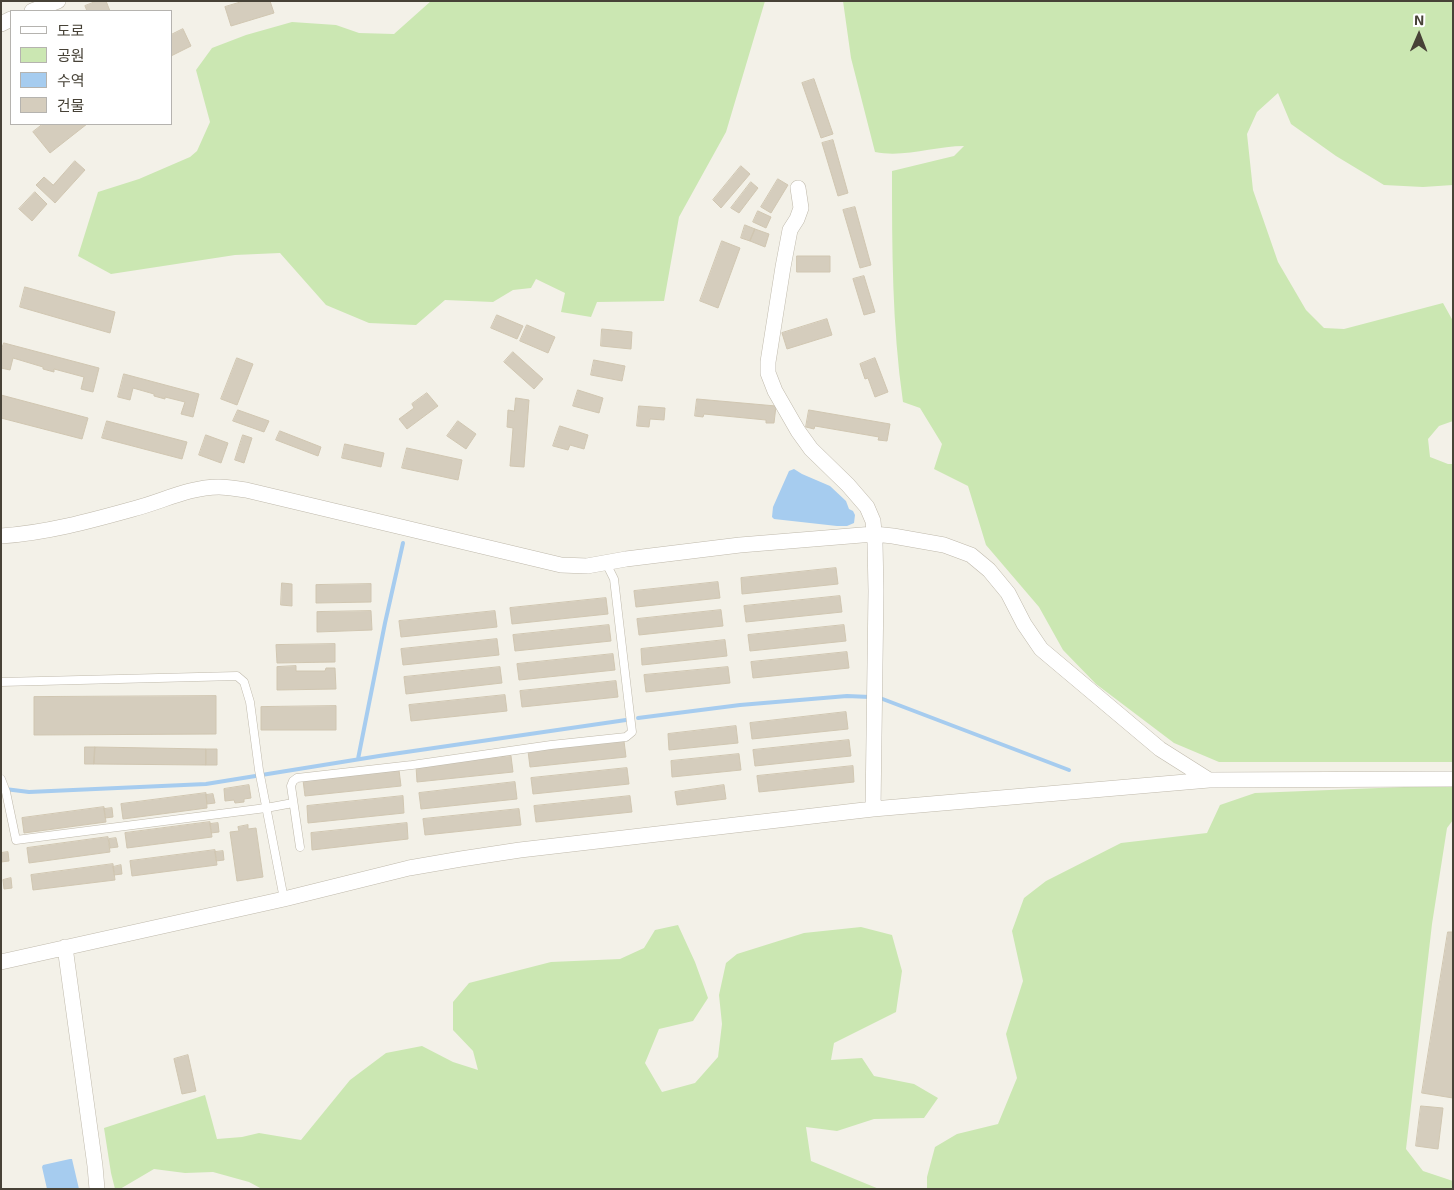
<!DOCTYPE html>
<meta charset="utf-8">
<style>
body{margin:0}
#map{position:relative;width:1454px;height:1190px;overflow:hidden;background:#f3f1e8;font-family:"Exo 2","Noto Sans KR",sans-serif}
canvas{display:block}
.frame{position:absolute;inset:0;border:2px solid #474237;pointer-events:none}
.legend{position:absolute;left:10px;top:10px;width:162px;height:115px;box-sizing:border-box;background:#fff;border:1px solid #b5b3af;margin:0;padding:6px 9px;list-style:none;font-size:15px;color:#474237}
.legend li{display:flex;align-items:center;gap:10px;height:25px}
.legend b{width:25px;border:1px solid #b5b3af}
.north{position:absolute;left:1394px;top:10px;width:50px;height:50px;-webkit-text-stroke:4px #fff;paint-order:stroke;rotate:1deg;font-size:14px;font-weight:700;line-height:20px;text-align:center;color:#474237}
.north::after{content:'';display:block;margin:auto;width:18px;height:22px;background:#474237;clip-path:polygon(50% 0,100% 100%,50% 72%,0 100%)}
</style>
<div id="map">
<canvas width="1454" height="1190"></canvas>
<div class="frame"></div>
<ul class="legend">
<li><b style="height:6px;background:#fff"></b>도로</li>
<li><b style="height:14px;background:#cbe7b2"></b>공원</li>
<li><b style="height:14px;background:#a6ccef"></b>수역</li>
<li><b style="height:14px;background:#d5cdbd"></b>건물</li>
</ul>
<div class="north">N</div>
</div>
<script>
const context = document.querySelector('canvas').getContext('2d');
context.lineJoin = 'round';
function fillPath(path, color) {
  context.fillStyle = color;
  context.fill(path, 'evenodd');
}
function stroke(path, color, width, dash) {
  context.strokeStyle = color;
  context.lineWidth = width;
  context.lineCap = dash ? 'butt' : 'round';
  context.setLineDash(dash || []);
  context.stroke(path);
}
const green = new Path2D(`
 M431 1H765L726 132 679 217 664 301 597 302 591 317 561 312 565 293 536 279 531 288 513 290 493 302 445 300 416 325 369 323 326 305 280 253 235 255 111 274 78 256 98 192 139 179 190 157 197 151 210 122 196 70 212 48 246 35 292 22 336 25 359 33 394 34Z
 M843 1H1453V185L1423 187 1384 185 1336 156 1291 124 1278 93 1257 112 1247 134 1253 190 1278 262 1306 310 1324 328 1344 329 1443 303 1453 321V421L1439 426 1428 439 1430 457 1448 464H1453V762H1219L1174 743 1096 684 1063 650 1039 607 986 545 968 486 934 469 942 444 920 408 903 402C892 325 892 248 892 171L954 156 964 146C935 146 904 158 875 152L851 58Z
 M1453 785V820L1447 828 1432 924 1406 1149 1423 1171 1453 1181V1189H927V1177L935 1147 957 1134 998 1124 1017 1078 1006 1034 1023 981 1012 931 1024 898 1046 881 1121 843 1207 833 1220 805 1255 793Z
 M678 925 695 962 708 998 693 1021 659 1029 645 1063 662 1092 695 1083 718 1057 722 1024 719 995 726 963 737 954 804 933 861 927 892 935 902 971 896 1012 834 1043 831 1060 862 1058 874 1076 914 1084 938 1098 924 1118 874 1119 837 1131 806 1127 811 1161 879 1189H262L249 1182 213 1172 185 1173 154 1169 120 1189H115L111 1173 104 1128 205 1095 217 1139 242 1137 259 1133 301 1140 350 1080 386 1053 422 1046 453 1062 478 1070 473 1051 453 1030V1002L469 983 551 962 620 959 644 948 655 930Z`);
const water = new Path2D(`
 M794 469 802 474 830 486 846 501 849 509 853 511 855 515 854 523 847 526H837L774 519 772 517 773 507 789 471Z
 M70 1159H72L79 1189H47L42 1167 43 1165Z`);
const stream = new Path2D(`
 M880 698 1069 770
 M638 718 740 705 847 696 870 697
 M358 759 385 623 403 543
 M5 789 29 792 206 784 379 756 626 720`);
const building = new Path2D(`
 M97 1H106L110 11H87L85 6Z
 M244 1H270L274 13 231 26 225 7Z
 M183 29 191 46 171 56V35Z
 M814 79 833 134 821 138 802 83Z
 M43 124H87L50 153 33 132Z
 M833 140 848 193 838 196 822 143Z
 M75 161 85 170 55 203 36 185 44 177 53 185Z
 M741 166 750 174 721 208 713 200Z
 M778 179 788 185 771 213 761 207Z
 M751 182 758 188 739 213 731 208Z
 M35 192 47 204 32 221 19 209Z
 M855 207 871 265 860 268 843 210Z
 M758 211 771 217 766 228 753 222Z
 M745 225 755 229 750 241 741 238Z
 M755 229 769 234 765 247 750 241Z
 M722 241 740 248 718 308 700 301Z
 M797 256H830V272H797Z
 M864 276 875 312 864 315 853 279Z
 M25 287 115 312 110 333 20 307Z
 M497 315 523 326 517 339 491 328Z
 M827 319 832 335 787 349 782 333Z
 M527 325 555 337 548 353 520 341Z
 M602 329 632 332 631 349 601 346Z
 M4 343 99 368 93 392 81 389 84 377 54 369V372L43 369V367L13 358 10 370 1 368V351Z
 M513 352 543 379 534 389 504 362Z
 M237 358 253 364 237 405 221 399Z
 M875 358 888 392 875 397 868 378 865 379 860 364Z
 M594 360 625 366 622 381 591 375Z
 M124 374 199 394 193 417 181 414 185 402 165 397V399L154 396V394L133 388 130 400 118 397Z
 M578 390 603 398 599 413 573 406Z
 M427 393 438 406 407 429 399 419 414 408 412 404Z
 M1 395 88 418 82 439 1 418Z
 M516 398 529 400 524 467 510 466 513 428 507 427 508 410 514 411Z
 M697 399 776 406 774 423H766V420L704 414 703 417 695 416Z
 M639 406 665 408 664 420 650 419 649 427 637 426Z
 M238 410 269 421 264 432 233 421Z
 M809 410 890 424 887 441 878 440 879 437 815 426 814 429 806 427Z
 M107 421 187 442 182 459 102 438Z
 M458 421 476 434 466 449 447 436Z
 M560 426 588 435 584 449 570 445 568 450 553 446Z
 M280 431 321 447 318 456 276 440Z
 M206 435 228 443 221 463 199 455Z
 M243 435 252 438 244 463 235 460Z
 M345 444 384 453 381 467 342 458Z
 M407 448 462 460 458 480 402 468Z
 M836 568 838 584 742 594 741 578Z
 M718 582 720 598 636 607 634 591Z
 M282 583 292 584V606L281 605Z
 M371 584V602L316 603V585Z
 M840 596 842 612 746 622 744 606Z
 M606 598 608 614 512 624 510 608Z
 M721 610 723 626 639 635 637 619Z
 M371 611 372 630 317 632V612Z
 M495 611 497 627 401 637 399 621Z
 M609 625 611 641 515 651 513 635Z
 M844 625 846 641 750 651 748 635Z
 M497 639 499 655 403 665 401 649Z
 M725 640 727 656 642 665 641 649Z
 M335 644V662L277 663 276 645Z
 M847 652 849 668 753 678 751 662Z
 M613 654 615 670 519 680 517 664Z
 M296 666V671H325L326 668H335L336 689 277 690V667Z
 M500 667 502 683 406 694 404 677Z
 M728 667 730 683 646 692 644 675Z
 M616 681 618 697 522 707 520 691Z
 M505 695 507 711 411 721 409 705Z
 M216 696V734L34 735V697Z
 M336 706V730H261V707Z
 M846 712 848 729 752 739 750 723Z
 M736 726 738 743 669 750 668 734Z
 M849 740 851 756 755 766 753 750Z
 M624 741 626 757 530 767 528 751Z
 M85 747H95L94 764H85Z
 M95 747 206 749V765L94 764Z
 M206 749H217V765H206Z
 M739 754 741 770 672 777 671 761Z
 M511 756 513 772 417 782 416 766Z
 M853 766 854 782 759 792 757 776Z
 M627 768 629 784 533 794 531 778Z
 M399 770 401 786 305 796 303 780Z
 M515 782 517 799 421 809 419 793Z
 M249 785 251 798 244 799V802L235 803 234 800 225 801 224 789Z
 M724 785 726 799 677 805 675 792Z
 M206 793 207 808 123 819 121 804Z
 M213 794 215 803 207 804 206 795Z
 M403 796 404 813 308 823 307 806Z
 M630 796 632 812 536 822 534 806Z
 M104 807 106 822 24 833 22 818Z
 M112 808 113 817 105 818 104 809Z
 M519 809 521 825 425 835 423 819Z
 M210 822 212 837 127 848 125 833Z
 M218 823 219 832 211 833 210 824Z
 M407 823 408 839 312 850 311 833Z
 M248 825V829L256 828 263 877 237 881 230 832 239 831 238 827Z
 M108 837 110 852 29 863 27 848Z
 M116 838 118 847 110 848 109 839Z
 M215 850 217 865 132 876 130 861Z
 M223 851 224 860 216 861 215 852Z
 M8 852 9 861 1 862V853Z
 M113 864 115 880 33 890 31 875Z
 M121 865 122 874 114 875 113 867Z
 M11 878 12 888 4 889 3 880Z
 M1448 932H1453V1098L1422 1093Z
 M188 1055 196 1091 182 1094 174 1059Z
 M1421 1106 1443 1108 1438 1149 1416 1146Z`);
const lane = new Path2D(`
 M1 682 237 676 244 682 250 702 259 770 284 899
 M1 779 6 792 16 840 266 808 293 803
 M300 847 291 786 293 781 297 778 412 765 551 745 626 737 632 732 614 579 606 563`);
const street = new Path2D(`
 M32 11 58 1
 M1 24 11 19
 M798 188 801 208 797 219 790 230 783 267 768 362V373L775 391 798 431 811 449 848 485 867 507 873 521 875 543 876 591 873 809
 M1 536C46 533 90 521 133 509 161 502 189 487 219 487 228 487 237 489 246 490L561 565 587 566 626 559 740 545 874 534 893 536 944 545 971 555 989 570 1008 593 1024 624 1041 649 1160 749 1209 780
 M65 947 95 1166 97 1189
 M1 962 284 899 409 868 461 859 520 850 873 809 1209 780 1453 779`);
fillPath(green, '#cbe7b2');
fillPath(water, '#a6ccef');
stroke(stream, '#a6ccef', 4);
fillPath(building, '#d5cdbd');
stroke(building, '#d0c6b1', 1);
stroke(lane, '#bfb9ab', 9);
stroke(street, '#bfb9ab', 16);
stroke(lane, '#fff', 8);
stroke(street, '#fff', 15);
</script>
